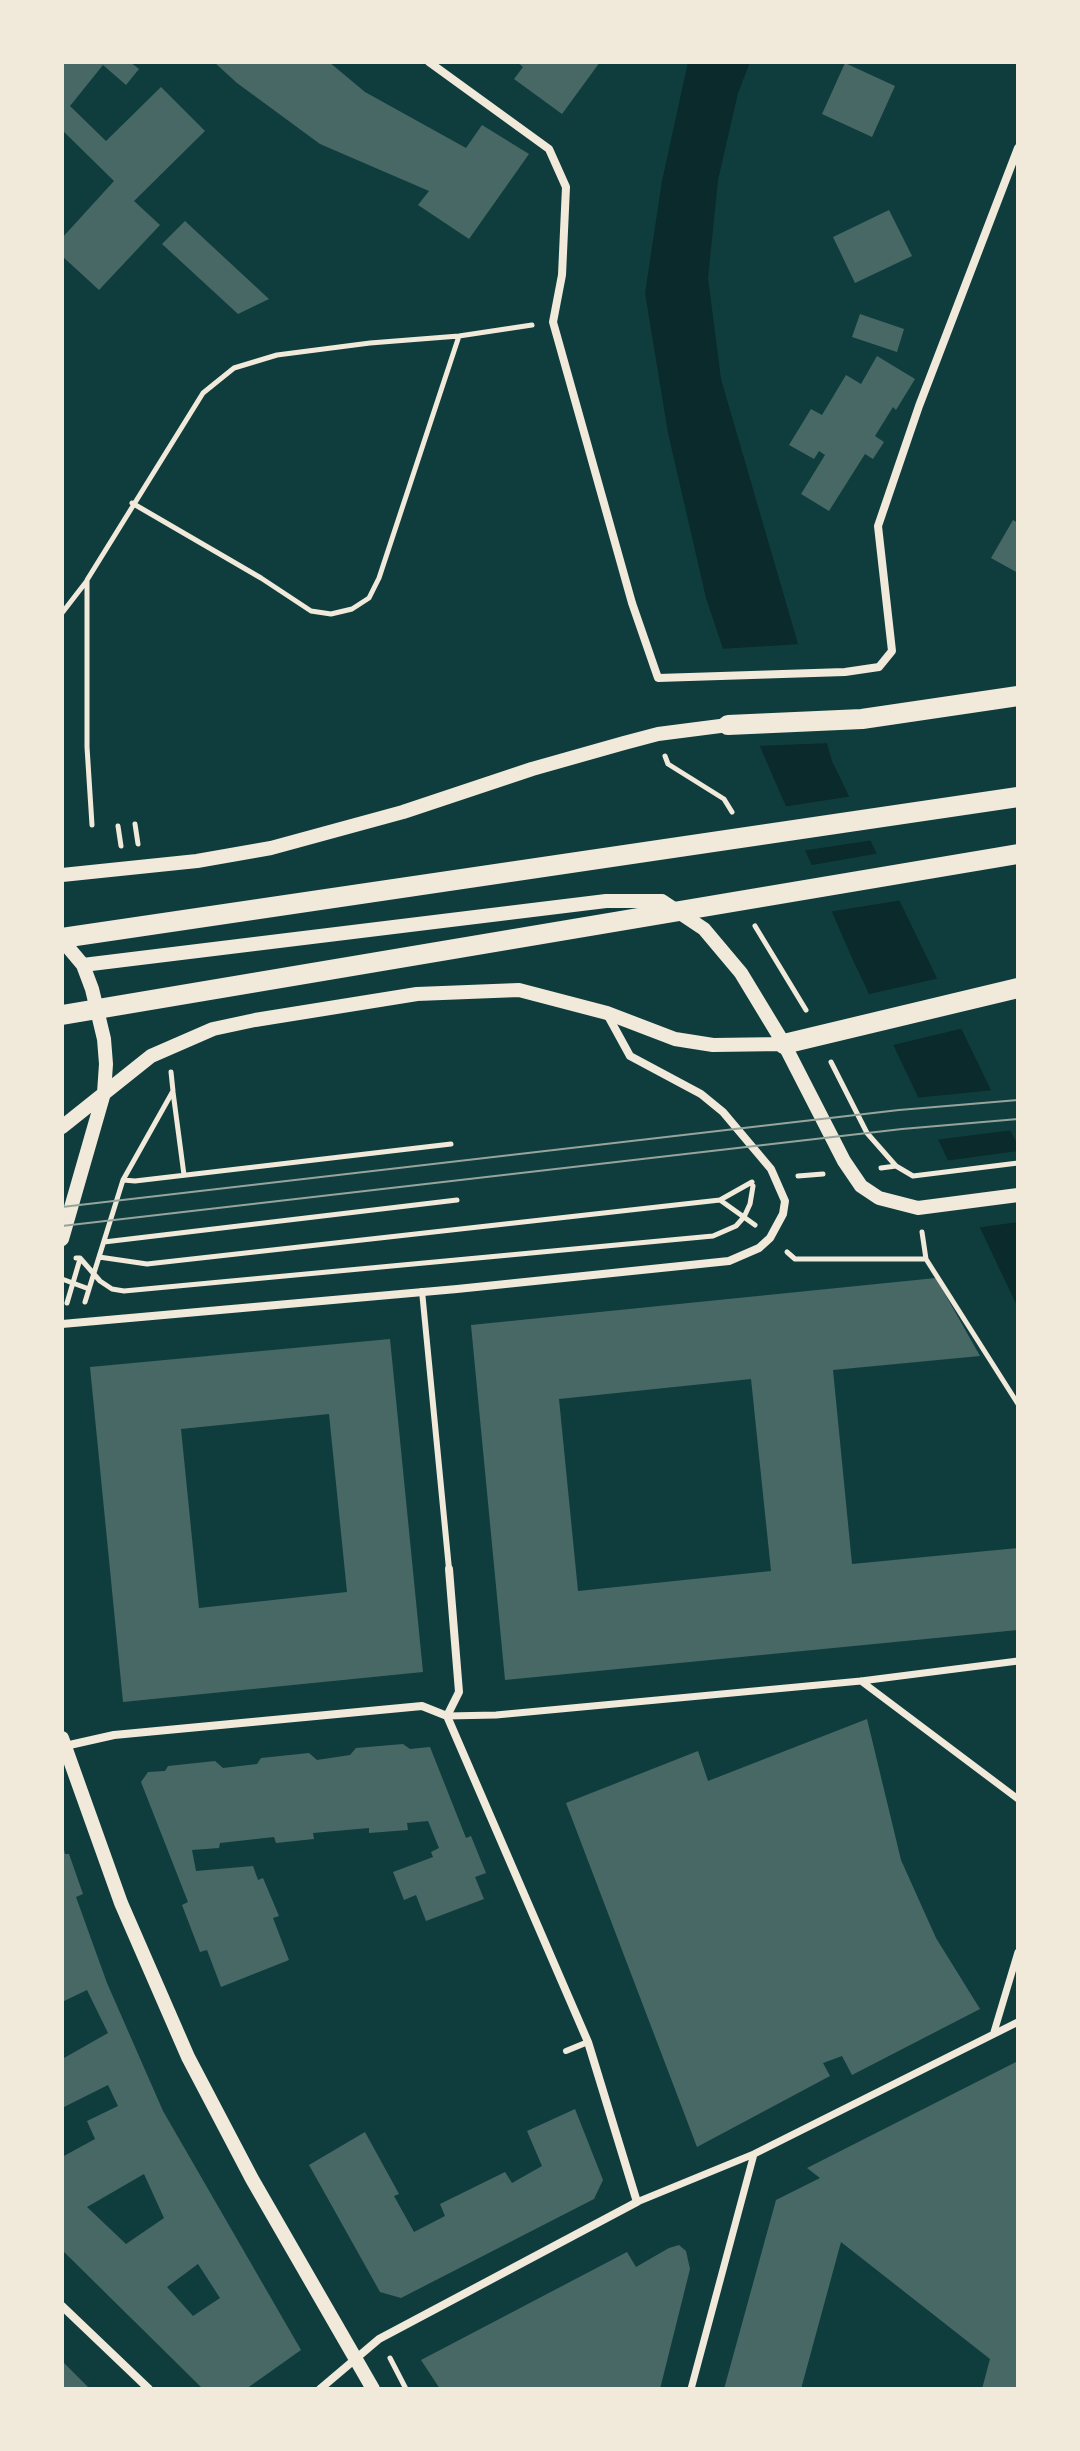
<!DOCTYPE html>
<html>
<head>
<meta charset="utf-8">
<style>
	body { margin:0 }
	#map { position:relative; width:1080px; height:2451px; overflow:hidden; background:#0f3d3e; font-family:"DM Sans",sans-serif }
	canvas { display:block }
	.frame { position:absolute; inset:0; border:64px solid #f1e9da; pointer-events:none }
</style>
</head>
<body>
<div id="map">
<canvas width="1080" height="2451"></canvas>
<div class="frame"></div>
</div>
<script>
const ctx = document.querySelector('canvas').getContext('2d');
ctx.lineJoin = 'round';
function fillPath(path, color) { ctx.fillStyle = color; ctx.fill(path, 'evenodd'); }
const shape = rows => new Path2D(rows.map(r => 'M' + r).join(''));
function stroke(path, color, width, dash) { ctx.strokeStyle = color; ctx.lineWidth = width; ctx.lineCap = dash ? 'butt' : 'round'; ctx.setLineDash(dash || []); ctx.stroke(path); }
fillPath(shape([
	[688,62,750,62,738,93,718,180,708,278,721,379,832,761,1018,1146,1018,1308,852,958,741,703,706,598,668,433,645,293,662,181]
]), '#0a2a2b');
fillPath(shape([
	[801,644,831,743,756,746,737,704,719,649],
	[853,796,874,840,801,851,782,807],
	[880,853,903,900,828,912,807,866],
	[940,978,964,1028,889,1046,865,995],
	[994,1090,1014,1130,934,1140,914,1098],
	[1018,1151,1018,1222,975,1228,944,1161]
]), '#0f3d3e');
fillPath(shape([
	[62,62,130,62,139,69,126,85,103,65,70,106,106,141,161,87,205,131,134,201,160,225,99,290,62,256,62,238,114,181,62,130],
	[214,62,329,62,365,92,466,148,482,125,529,154,469,239,418,205,429,191,320,144,237,83],
	[517,62,600,62,562,114,514,79,523,67],
	[845,63,895,86,872,137,822,114],
	[889,210,912,256,855,283,833,237],
	[185,221,269,299,238,314,162,244],
	[860,314,904,329,897,352,852,337],
	[877,356,915,379,896,410,893,407,875,436,884,442,873,459,865,454,829,511,801,494,825,455,819,451,814,459,789,445,811,409,822,415,846,375,861,384],
	[1013,520,1018,523,1018,573,991,558],
	[936,1278,980,1356,833,1370,852,1564,1018,1548,1018,1630,505,1680,471,1325],
	[751,1379,771,1571,578,1591,559,1399],
	[390,1339,423,1672,123,1702,90,1367],
	[329,1414,347,1592,199,1608,181,1429],
	[867,1719,901,1860,936,1938,980,2009,852,2075,842,2056,823,2063,830,2076,697,2147,566,1803,698,1751,708,1781],
	[403,1744,410,1749,430,1747,466,1838,471,1836,486,1873,475,1877,484,1899,426,1921,416,1895,404,1900,393,1872,433,1857,431,1852,439,1848,428,1821,407,1823,408,1830,369,1833,369,1828,313,1833,314,1839,276,1843,274,1837,220,1843,219,1848,192,1850,196,1871,253,1866,258,1880,263,1878,279,1916,273,1918,289,1960,221,1987,207,1950,200,1952,182,1905,188,1902,141,1782,148,1772,165,1771,168,1766,215,1761,223,1768,257,1764,261,1758,309,1753,317,1760,350,1755,356,1748],
	[63,1845,65,1854,69,1854,83,1894,76,1897,107,1983,163,2111,301,2350,246,2389,203,2389,62,2250,62,2157,95,2139,87,2121,118,2106,108,2085,62,2108,62,2054,64,2058,108,2033,87,1990,62,2002],
	[144,2174,164,2218,126,2244,87,2207],
	[198,2264,220,2298,193,2316,167,2287],
	[1018,2061,1018,2389,982,2389,990,2359,841,2242,801,2389,724,2389,776,2200,820,2178,807,2168],
	[575,2109,603,2180,594,2199,401,2298,380,2292,309,2165,365,2132,399,2194,394,2196,414,2232,445,2216,440,2204,505,2172,512,2183,542,2166,527,2131],
	[679,2245,686,2251,690,2269,660,2389,440,2389,421,2360,627,2252,636,2267,669,2248],
	[62,2361,90,2389,62,2389]
]), '#486865');
stroke(shape([
	[132,503,261,578,311,611,331,614,352,609,369,598,379,578,459,336],
	[62,613,86,582],
	[665,756,668,764,724,799,732,812],
	[135,824,138,844],
	[92,825,87,747,87,580,203,393,234,368,277,355,370,343,459,336,532,325],
	[118,826,121,846],
	[755,926,806,1010],
	[831,1062,867,1133,896,1166,913,1176,1018,1163],
	[173,1092,184,1175],
	[881,1168,896,1166],
	[798,1176,823,1174],
	[123,1180,135,1181,451,1144],
	[720,1200,755,1225],
	[922,1232,926,1259,1018,1404],
	[104,1242,457,1200],
	[787,1252,795,1259,926,1259],
	[99,1257,147,1264,720,1200,752,1182],
	[76,1258,80,1258,100,1281,112,1289,124,1291,713,1236,736,1226,744,1217,750,1204,753,1186],
	[62,1279,89,1289,85,1302],
	[89,1289,123,1180,173,1091,171,1072],
	[67,1303,80,1259],
	[390,2358,406,2389]
]), '#f1e9da', 5);
stroke(shape([
	[422,1291,449,1569],
	[566,2051,588,2042]
]), '#f1e9da', 6);
stroke(shape([
	[861,1681,1018,1799],
	[447,1716,496,1715,861,1681,1018,1661],
	[994,2032,1018,1952],
	[637,2202,754,2154,1018,2022],
	[691,2389,754,2154]
]), '#f1e9da', 7);
stroke(shape([
	[429,62,549,149,566,187,562,275,553,322,632,603,658,678,845,672,879,667,892,651,878,526,919,406,1018,148],
	[62,1324,457,1289,729,1261,759,1248,770,1238,783,1214,785,1201,771,1169,723,1112,701,1094,630,1056,607,1014],
	[65,1746,114,1735,422,1706,447,1716],
	[62,2306,149,2389],
	[320,2389,379,2339,637,2202,588,2042,447,1716,459,1692,449,1569]
]), '#f1e9da', 8);
stroke(shape([
	[62,875,197,861,271,848,403,812,532,769,624,743,658,734,728,725],
	[62,940,83,965,92,989,104,1039,106,1064,104,1093,62,1239],
	[83,965,606,901,662,901,704,929,741,973,784,1044,844,1161,861,1186,879,1198,918,1208,1018,1195],
	[62,1127,151,1056,213,1029,255,1020,417,994,519,990,607,1013,675,1039,713,1045,784,1044],
	[62,1738,121,1903,188,2057,252,2179,373,2389]
]), '#f1e9da', 14);
stroke(shape([
	[728,725,862,719,1018,696],
	[62,938,1018,797],
	[62,1015,1018,854],
	[784,1044,1018,988]
]), '#f1e9da', 20);
stroke(shape([
	[62,1207,899,1110,1018,1100],
	[62,1226,902,1129,1018,1119]
]), '#97a49c', 2);
</script>
</body>
</html>
